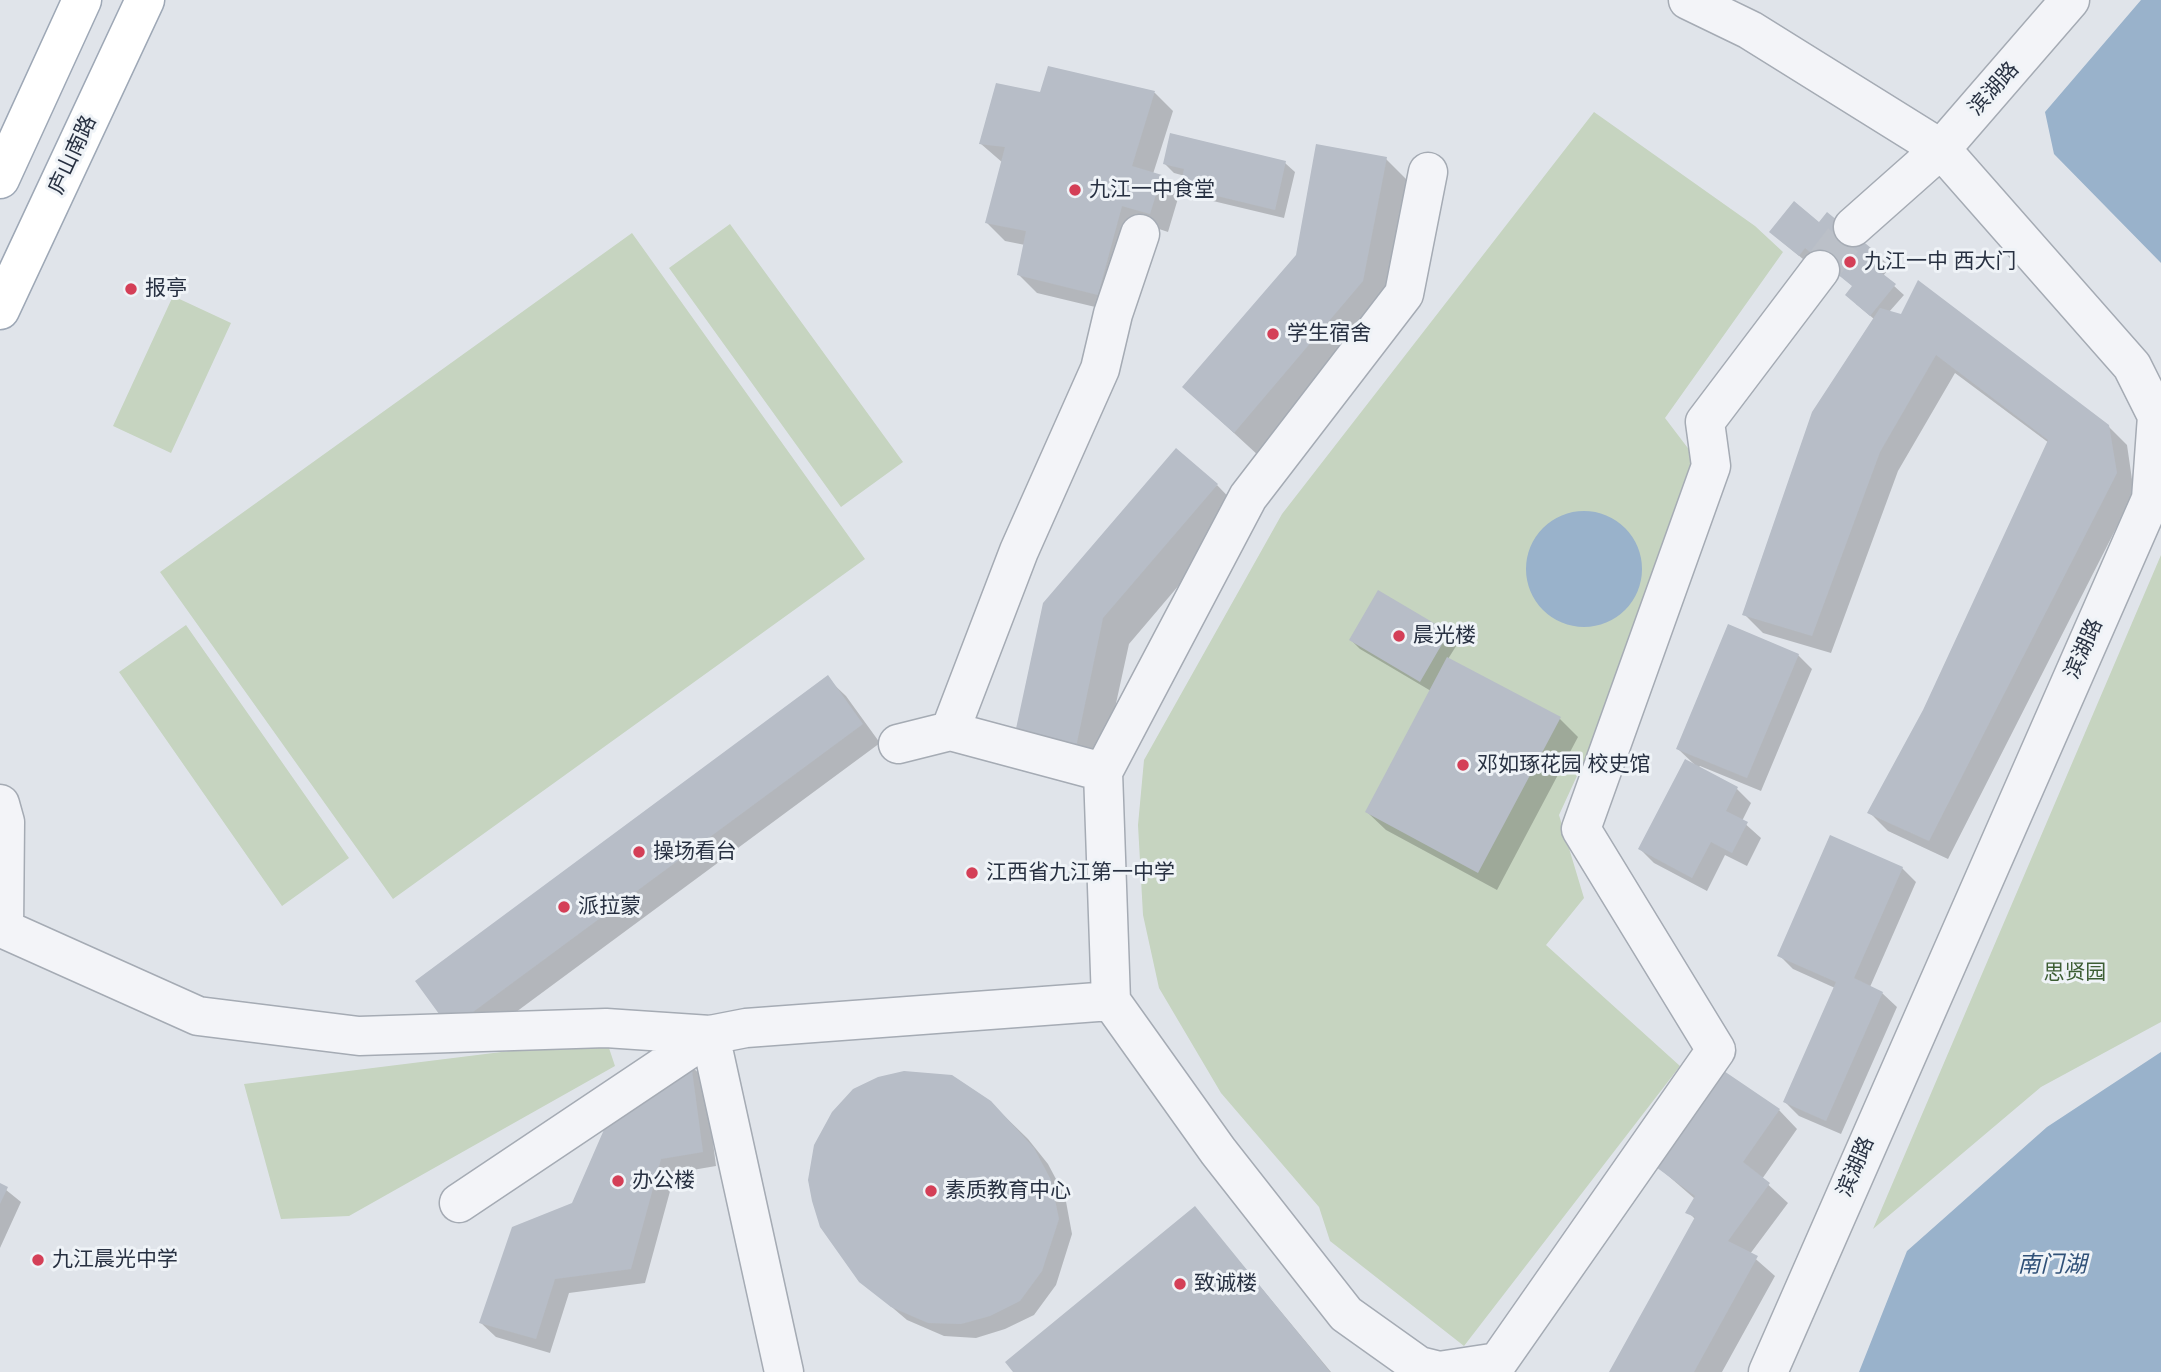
<!DOCTYPE html>
<html>
<head>
<meta charset="utf-8">
<style>
	body { margin:0 }
	canvas { display:block; background:#e0e4ea }
</style>
</head>
<body>
<canvas width="2161" height="1372"></canvas>
<script>
const ctx = document.querySelector('canvas').getContext('2d');
ctx.lineJoin = 'round';
function fillPath(path, color) { ctx.fillStyle = color; ctx.fill(path, 'evenodd'); }
const shape = rows => new Path2D(rows.map(r => 'M' + r).join(''));
function stroke(path, color, width, dash) { ctx.strokeStyle = color; ctx.lineWidth = width; ctx.lineCap = dash ? 'butt' : 'round'; ctx.setLineDash(dash || []); ctx.stroke(path); }
function label(font, color, halo, rows, align = 'center') {
  ctx.font = font + ' "Open Sans","Noto Sans SC",sans-serif'; ctx.lineWidth = 6; ctx.setLineDash([]); ctx.textBaseline = 'middle'; ctx.strokeStyle = halo; ctx.fillStyle = color; for (const [text, x, y, turn = 0] of rows) {
    ctx.save(); ctx.translate(x, y); ctx.rotate((+turn || 0) * Math.PI / 180); ctx.textAlign = isNaN(turn) ? turn : align; if (halo) ctx.strokeText(text, 0, 0); ctx.fillText(text, 0, 0); ctx.restore();
  }
}
fillPath(shape([
	[1594,112,1755,226,1783,252,1665,418,1700,464,1628,665,1559,815,1584,898,1546,945,1680,1066,1464,1346,1330,1241,1319,1207,1221,1093,1159,988,1143,915,1138,825,1144,760,1282,514],
	[730,224,903,462,841,507,669,268],
	[632,233,865,559,393,899,160,572],
	[173,296,231,323,171,453,113,426],
	[2161,555,2161,1022,2041,1087,1873,1229],
	[186,625,349,858,282,906,119,672],
	[606,1039,615,1066,349,1216,281,1219,244,1084]
]), '#c6d4c0');
fillPath(shape([
	[2141,0,2161,0,2161,263,2054,154,2045,112],
	'1526 569a58 58 0 1 1 116 0a58 58 0 1 1-116 0Z',
	[2161,1052,2161,1372,1859,1372,1907,1251,2047,1127]
]), '#99b2cb');
fillPath(shape([
	[1049,69,1155,93,1173,111,1153,174,1161,177,1179,195,1168,232,1141,223,1116,312,1037,293,1019,275,1025,245,1005,241,987,223,1003,163,981,144,1042,95],
	[1386,159,1411,184,1388,307,1260,457,1184,387],
	[1164,163,1285,163,1295,172,1284,218,1192,196,1182,186,1185,176,1174,173],
	[1819,224,1881,258,1890,267,1883,276,1904,295,1889,312,2108,426,2127,445,2134,493,1948,859,1888,831,1869,812,1925,711,2049,443,1955,373,1898,471,1831,653,1763,633,1744,614,1874,319,1856,304,1854,287,1816,256,1809,264,1781,241],
	[1217,485,1242,511,1129,644,1101,772,1016,737,1045,604],
	[1379,592,1448,633,1458,643,1448,659,1560,719,1578,737,1497,890,1386,830,1367,812,1431,691,1360,649,1351,640],
	[1798,655,1812,669,1761,791,1700,766,1698,768,1737,789,1751,803,1742,821,1761,838,1747,866,1725,855,1707,891,1654,863,1640,849,1695,765,1678,749],
	[827,678,846,696,880,743,470,1046,451,1028],
	[1902,868,1916,882,1870,987,1882,993,1897,1007,1841,1134,1799,1116,1785,1102,1835,988,1793,969,1779,955],
	[691,1066,705,1079,716,1166,675,1173,645,1283,569,1293,550,1353,496,1337,481,1323,574,1204],
	[904,1073,951,1077,990,1102,1028,1139,1048,1164,1065,1196,1072,1234,1056,1285,1034,1315,1005,1329,976,1338,944,1336,907,1320,861,1281],
	[1779,1110,1797,1129,1762,1179,1788,1203,1750,1254,1775,1276,1722,1372,1611,1372,1696,1220,1688,1212,1695,1199,1658,1167],
	[0,1185,21,1202,0,1248],
	[1195,1208,1331,1372,1015,1372]
]), '#0003');
fillPath(shape([
	[1048,66,1155,91,1132,166,1162,175,1150,214,1122,206,1098,295,1017,275,1026,231,985,223,1005,147,979,144,996,83,1040,92],
	[1170,133,1286,161,1275,210,1180,187,1184,169,1163,164],
	[1316,144,1387,157,1363,281,1234,433,1182,387,1296,255],
	[1794,201,1819,222,1827,212,1882,257,1874,267,1896,284,1870,316,1845,295,1852,286,1805,248,1799,256,1769,232],
	[1918,280,2109,425,2117,473,1929,841,1867,813,1923,710,2048,440,1936,355,1880,452,1812,636,1742,615,1812,412,1880,308,1901,314],
	[1176,448,1218,484,1103,618,1076,747,1014,738,1043,603],
	[1378,590,1449,632,1420,682,1349,640],
	[1728,624,1799,654,1747,778,1676,749],
	[1447,657,1561,717,1478,873,1365,812],
	[828,675,863,724,450,1029,415,981],
	[1685,759,1738,787,1726,811,1748,822,1732,853,1711,842,1692,878,1638,849],
	[1830,835,1903,867,1854,978,1883,992,1826,1121,1783,1102,1836,982,1777,956],
	[691,1063,703,1152,661,1159,631,1269,555,1279,536,1339,479,1323,512,1227,572,1203,606,1125],
	[1721,1069,1780,1109,1743,1162,1770,1183,1728,1241,1758,1256,1694,1372,1609,1372,1695,1217,1685,1213,1695,1196,1656,1167],
	[904,1071,952,1075,991,1101,1034,1148,1051,1180,1059,1219,1042,1271,1020,1301,990,1316,961,1324,928,1323,891,1307,859,1282,820,1227,812,1201,808,1180,814,1145,832,1112,853,1089,878,1077],
	[0,1183,8,1187,0,1204],
	[1195,1206,1330,1372,1013,1372,1005,1362]
]), '#b7bdc7');
stroke(shape([
	[1820,270,1853,227]
]), '#bbc0c8', 38, [38, 19]);
const minor = shape([
	[1688,0,1750,30,1941,149,1853,227],
	[1428,172,1404,294,1248,497,1103,772,1111,1001,1218,1151,1346,1314,1419,1366,1439,1371,1498,1362,1716,1050,1581,829,1711,466,1705,422,1820,270],
	[950,731,1019,551,1100,369,1113,314,1140,234],
	[898,744,950,731,1103,772],
	[0,804,5,822,4,929],
	[4,929,198,1016,359,1036,606,1028,710,1035,459,1203],
	[784,1372,710,1035,746,1028,1111,1001],
	[1768,1372,2151,499,2157,416,2132,366,1941,149,2070,0]
]);
const major = shape([
	[0,179,82,0],
	[0,310,145,0]
]);
stroke(minor, '#a5abb4', 41);
stroke(major, '#9ea8b6', 41);
stroke(minor, '#f3f4f8', 38);
stroke(major, '#fff', 38);
for (const [x, y, r, color] of [
	[1075,190,7,"#d43f57"],
	[1850,262,7,"#d43f57"],
	[131,289,7,"#d43f57"],
	[1273,334,7,"#d43f57"],
	[1399,636,7,"#d43f57"],
	[1463,765,7,"#d43f57"],
	[639,852,7,"#d43f57"],
	[972,873,7,"#d43f57"],
	[564,907,7,"#d43f57"],
	[618,1181,7,"#d43f57"],
	[931,1191,7,"#d43f57"],
	[38,1260,7,"#d43f57"],
	[1180,1284,7,"#d43f57"]
]) { const dot = new Path2D(); dot.arc(x, y, r, 0, 2 * Math.PI); ctx.fillStyle = color; ctx.fill(dot); stroke(dot, '#eff3f7', 2.5); }
label('21px', '#283142', '#eff3f7', [
	["滨湖路",1994,89,-48],
	["庐山南路",73,155,-65],
	["滨湖路",2084,649,-66],
	["滨湖路",1856,1167,-67]
]);
label('21px', '#283142', '#eff3f7', [
	["九江一中食堂",1089,190],
	["九江一中 西大门",1864,262],
	["报亭",145,289],
	["学生宿舍",1287,334],
	["晨光楼",1413,636],
	["邓如琢花园 校史馆",1477,765],
	["操场看台",653,852],
	["江西省九江第一中学",986,873],
	["派拉蒙",578,907],
	["办公楼",632,1181],
	["素质教育中心",945,1191],
	["九江晨光中学",52,1260],
	["致诚楼",1194,1284]
], 'left');
label('21px', '#3d5e34', '#eff3f7', [
	["思贤园",2075,973]
]);
label('italic 23px', '#305178', '#eff3f7', [
	["南门湖",2052,1265]
]);
</script>
</body>
</html>
